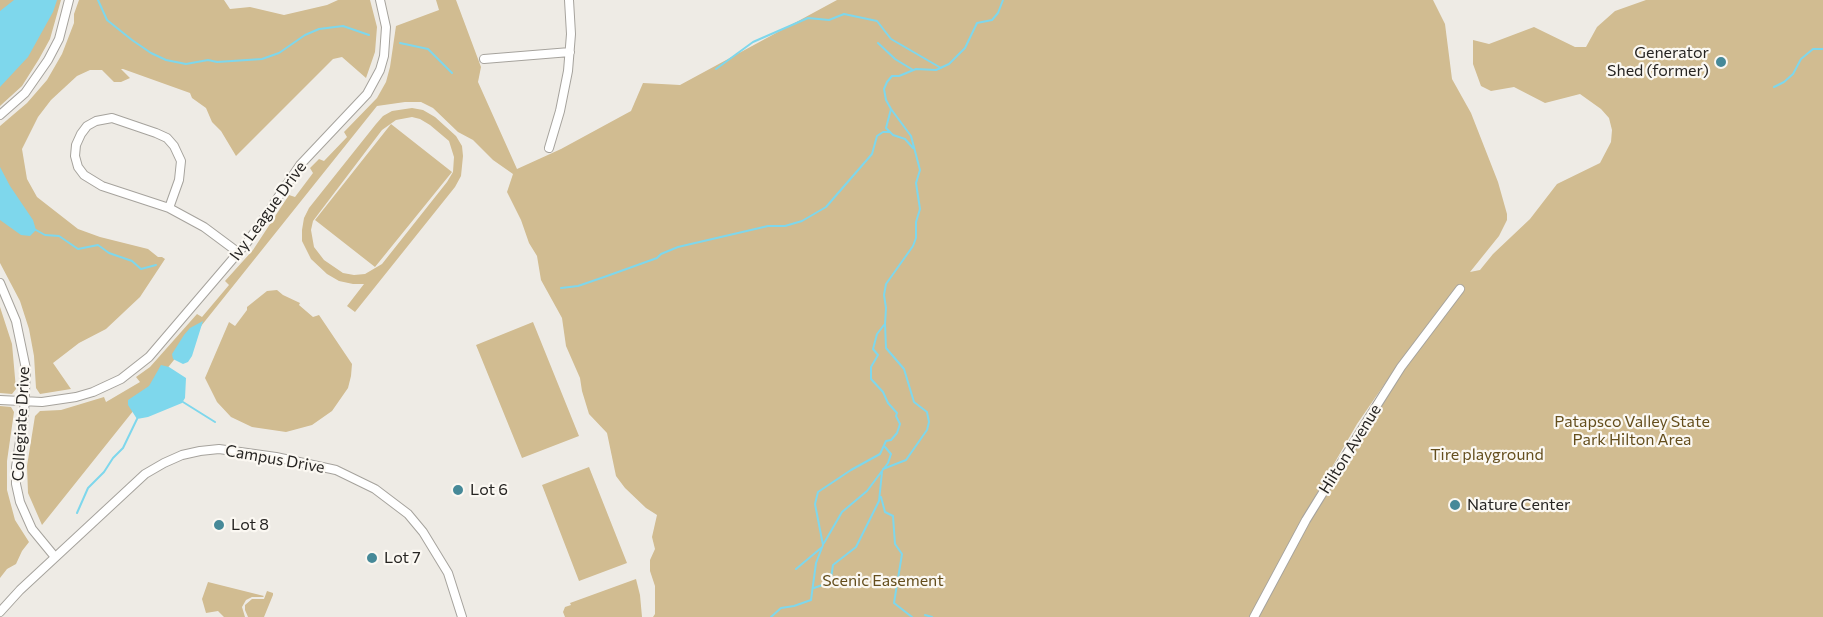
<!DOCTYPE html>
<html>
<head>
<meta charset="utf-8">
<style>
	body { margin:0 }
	canvas { display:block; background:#eeebe5 }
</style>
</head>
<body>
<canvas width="1823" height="617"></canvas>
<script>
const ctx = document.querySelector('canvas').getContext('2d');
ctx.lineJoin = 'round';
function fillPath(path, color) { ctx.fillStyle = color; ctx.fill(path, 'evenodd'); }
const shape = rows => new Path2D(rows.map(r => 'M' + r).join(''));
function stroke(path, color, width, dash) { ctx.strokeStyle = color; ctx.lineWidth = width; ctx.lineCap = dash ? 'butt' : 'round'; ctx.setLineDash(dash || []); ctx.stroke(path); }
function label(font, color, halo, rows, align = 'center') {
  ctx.font = font + ' Commissioner,sans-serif'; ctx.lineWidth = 4.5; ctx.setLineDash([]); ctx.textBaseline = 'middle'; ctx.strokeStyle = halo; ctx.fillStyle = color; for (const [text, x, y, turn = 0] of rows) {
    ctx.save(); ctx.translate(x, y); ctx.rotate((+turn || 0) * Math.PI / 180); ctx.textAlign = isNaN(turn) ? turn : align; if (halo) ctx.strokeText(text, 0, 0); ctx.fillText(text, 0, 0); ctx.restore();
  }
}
fillPath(shape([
	[0,0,61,0,50,39,39,59,22,86,0,106],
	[79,0,224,0,230,9,250,7,284,15,327,5,338,0,370,0,377,27,375,52,366,78,342,57,333,59,236,156,221,131,212,122,206,108,192,98,190,93,123,69,121,69,130,78,121,82,114,82,102,70,90,70,77,76,51,100,38,117,22,149,27,179,37,197,78,229,100,237,148,249,158,257,162,257,165,259,140,297,106,329,79,343,53,363,71,389,40,394,36,388,34,356,29,329,20,301,0,263,0,126,27,103,47,80,62,54,74,23,74,14],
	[436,0,456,0,481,67,478,82,517,169,561,149,631,111,643,83,680,85,837,0,1433,0,1445,24,1452,79,1471,113,1498,182,1507,214,1507,220,1499,236,1470,272,1480,270,1493,254,1530,219,1557,184,1600,163,1611,142,1612,130,1609,118,1601,109,1580,94,1545,103,1514,87,1491,91,1481,86,1473,64,1473,40,1489,44,1534,27,1575,47,1586,47,1597,27,1615,11,1646,0,1823,0,1823,617,653,617,655,614,655,586,650,571,650,560,655,549,652,537,657,515,646,508,625,488,616,476,607,433,589,414,582,391,580,378,566,346,562,318,541,280,537,256,529,243,521,220,507,192,513,174,493,160,473,140,458,132,433,108,421,102,405,102,377,106,42,525,28,493,27,466,35,416,40,411,61,410,104,397,106,402,140,382,136,377,150,367,197,314,202,317,229,285,225,281,253,250,289,195,295,197,313,173,310,168,319,159,324,161,347,137,344,132,377,98,386,82,390,67,396,26,439,10],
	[1395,369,1314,501,1313,500,1357,424],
	[412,108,423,110,435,117,456,136,462,146,463,156,461,176,455,187,355,312,347,306,364,284,353,284,339,281,327,274,311,259,302,241,302,230,304,218,309,208,376,124,383,116,392,111],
	[412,117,420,119,430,125,449,141,454,157,453,172,447,182,382,264,365,274,354,275,343,273,324,260,314,247,311,230,313,221,382,130,396,120],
	[391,124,452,172,375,267,315,220],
	[277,290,283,295,300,303,299,305,313,317,319,315,352,364,351,376,348,388,332,411,312,425,286,432,252,427,231,417,217,402,205,378,229,322,235,326,247,310,247,307,267,291],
	[0,307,12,344,16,389,12,394,0,393],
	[533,322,579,436,522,458,476,345],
	[0,406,11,407,14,412,7,461,7,490,15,520,29,542,22,551,16,564,7,569,0,578],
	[589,467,627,563,579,581,542,485],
	[636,579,640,595,642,617,565,617,563,612,565,607,571,605,570,603],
	[208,582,264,596,263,597,252,597,246,600,242,607,245,617,224,617,218,611,206,613,202,599],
	[267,591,273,593,273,595,264,617,248,617,245,610,245,605,252,599,264,599]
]), '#d1bc91');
fillPath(shape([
	[14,0,57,0,53,12,28,57,0,87,0,11],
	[0,167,10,186,33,220,36,230,30,236,21,235,0,220],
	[203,321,192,356,188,362,183,364,173,359,172,354,184,335,190,328],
	[161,365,169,367,186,378,185,398,182,403,148,417,137,419,128,405,128,400,149,386]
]), '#7ed7ec');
stroke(shape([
	[98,0,107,20,132,40,151,53,166,60,186,64,208,60,217,62,262,59,279,53,305,35,319,29,343,26,369,35],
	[400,43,428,49,452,73],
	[878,43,895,59,913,70],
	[716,69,753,42,808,18,829,20,844,14,877,21,891,39,941,68],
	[1774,87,1784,82,1793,74,1801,59,1813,49,1823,49],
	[891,109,886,128,893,135,905,139,913,148],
	[36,230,45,235,59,236,78,249,98,245,109,253,132,261,141,269,156,265],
	[561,288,578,286,607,276,657,258,661,254,678,247,768,226,785,226,802,221,826,207,872,154,877,136,883,132,890,132],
	[183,402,215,422],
	[883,469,906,460,927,430,929,422,927,412,914,402,904,369,886,348,885,324,886,308,884,295,886,284,913,246,916,238,916,222,920,209,916,183,920,170,911,136,891,109,886,100,884,89,887,82,892,76,899,76,916,69,936,70,949,64,965,48,977,23,992,20,998,13,1003,0],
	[881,497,885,512,893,516,895,544,902,554,894,603,912,617],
	[77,513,88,488,104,472,113,458,123,448,137,419],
	[824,543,842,512,867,491,888,463,891,454,885,447],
	[796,569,821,548],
	[814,588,828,583,831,578,833,565,856,547,879,501,882,472],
	[925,615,932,617],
	[771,617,781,608,794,606,811,600,816,563,823,545,815,504,818,492,851,470,880,454,886,441,891,440,897,433,900,424,896,416,897,413,888,403,883,392,871,379,871,367,878,355,873,349,877,334,884,325]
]), '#7ed7ec', 2);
const street = shape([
	[484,59,570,52],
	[0,115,25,93,48,60,59,39,69,0],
	[549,148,560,111,568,71,571,34,569,0],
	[169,208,102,186,84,175,78,167,75,156,76,145,81,134,87,126,96,121,112,118,156,133,167,138,174,146,181,161,179,180,169,208,204,227,239,253],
	[0,283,16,321,26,369,24,415,16,467,16,484,20,502,32,529,55,557],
	[0,400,42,402,76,397,93,392,121,379,149,357,249,240,300,165,367,94,380,70,384,56,386,27,380,0],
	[0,612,20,590,145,474,164,463,182,455,200,451,219,449,276,457,336,470,375,489,408,514,423,532,448,573,462,617],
	[1254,617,1306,520,1377,405,1401,367,1460,289]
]);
stroke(street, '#a6a39d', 10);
stroke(street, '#fff', 8);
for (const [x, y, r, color] of [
	[1721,62,6,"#468998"],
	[458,490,6,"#468998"],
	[1455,505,6,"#468998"],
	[219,525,6,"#468998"],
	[372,558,6,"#468998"]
]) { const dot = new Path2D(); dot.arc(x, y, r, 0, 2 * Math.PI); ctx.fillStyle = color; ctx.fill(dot); stroke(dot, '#fbf8f2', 2); }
label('16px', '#262422', '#fbf8f2', [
	["Generator",1709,53,"right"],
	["Shed (former)",1709,71,"right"],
	["Lot 6",470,490],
	["Nature Center",1467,505],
	["Lot 8",231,525],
	["Lot 7",384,558]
], 'left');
label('16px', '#262422', '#fbf8f2', [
	["Ivy League Drive",268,211,-54],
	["Collegiate Drive",21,424,-87],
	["Hilton Avenue",1350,449,-58],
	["Campus Drive",275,459,10]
]);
label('16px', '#644e1d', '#fbf8f2', [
	["Patapsco Valley State",1632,422],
	["Park Hilton Area",1632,440],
	["Tire playground",1487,455],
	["Scenic Easement",883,581]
]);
</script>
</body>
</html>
